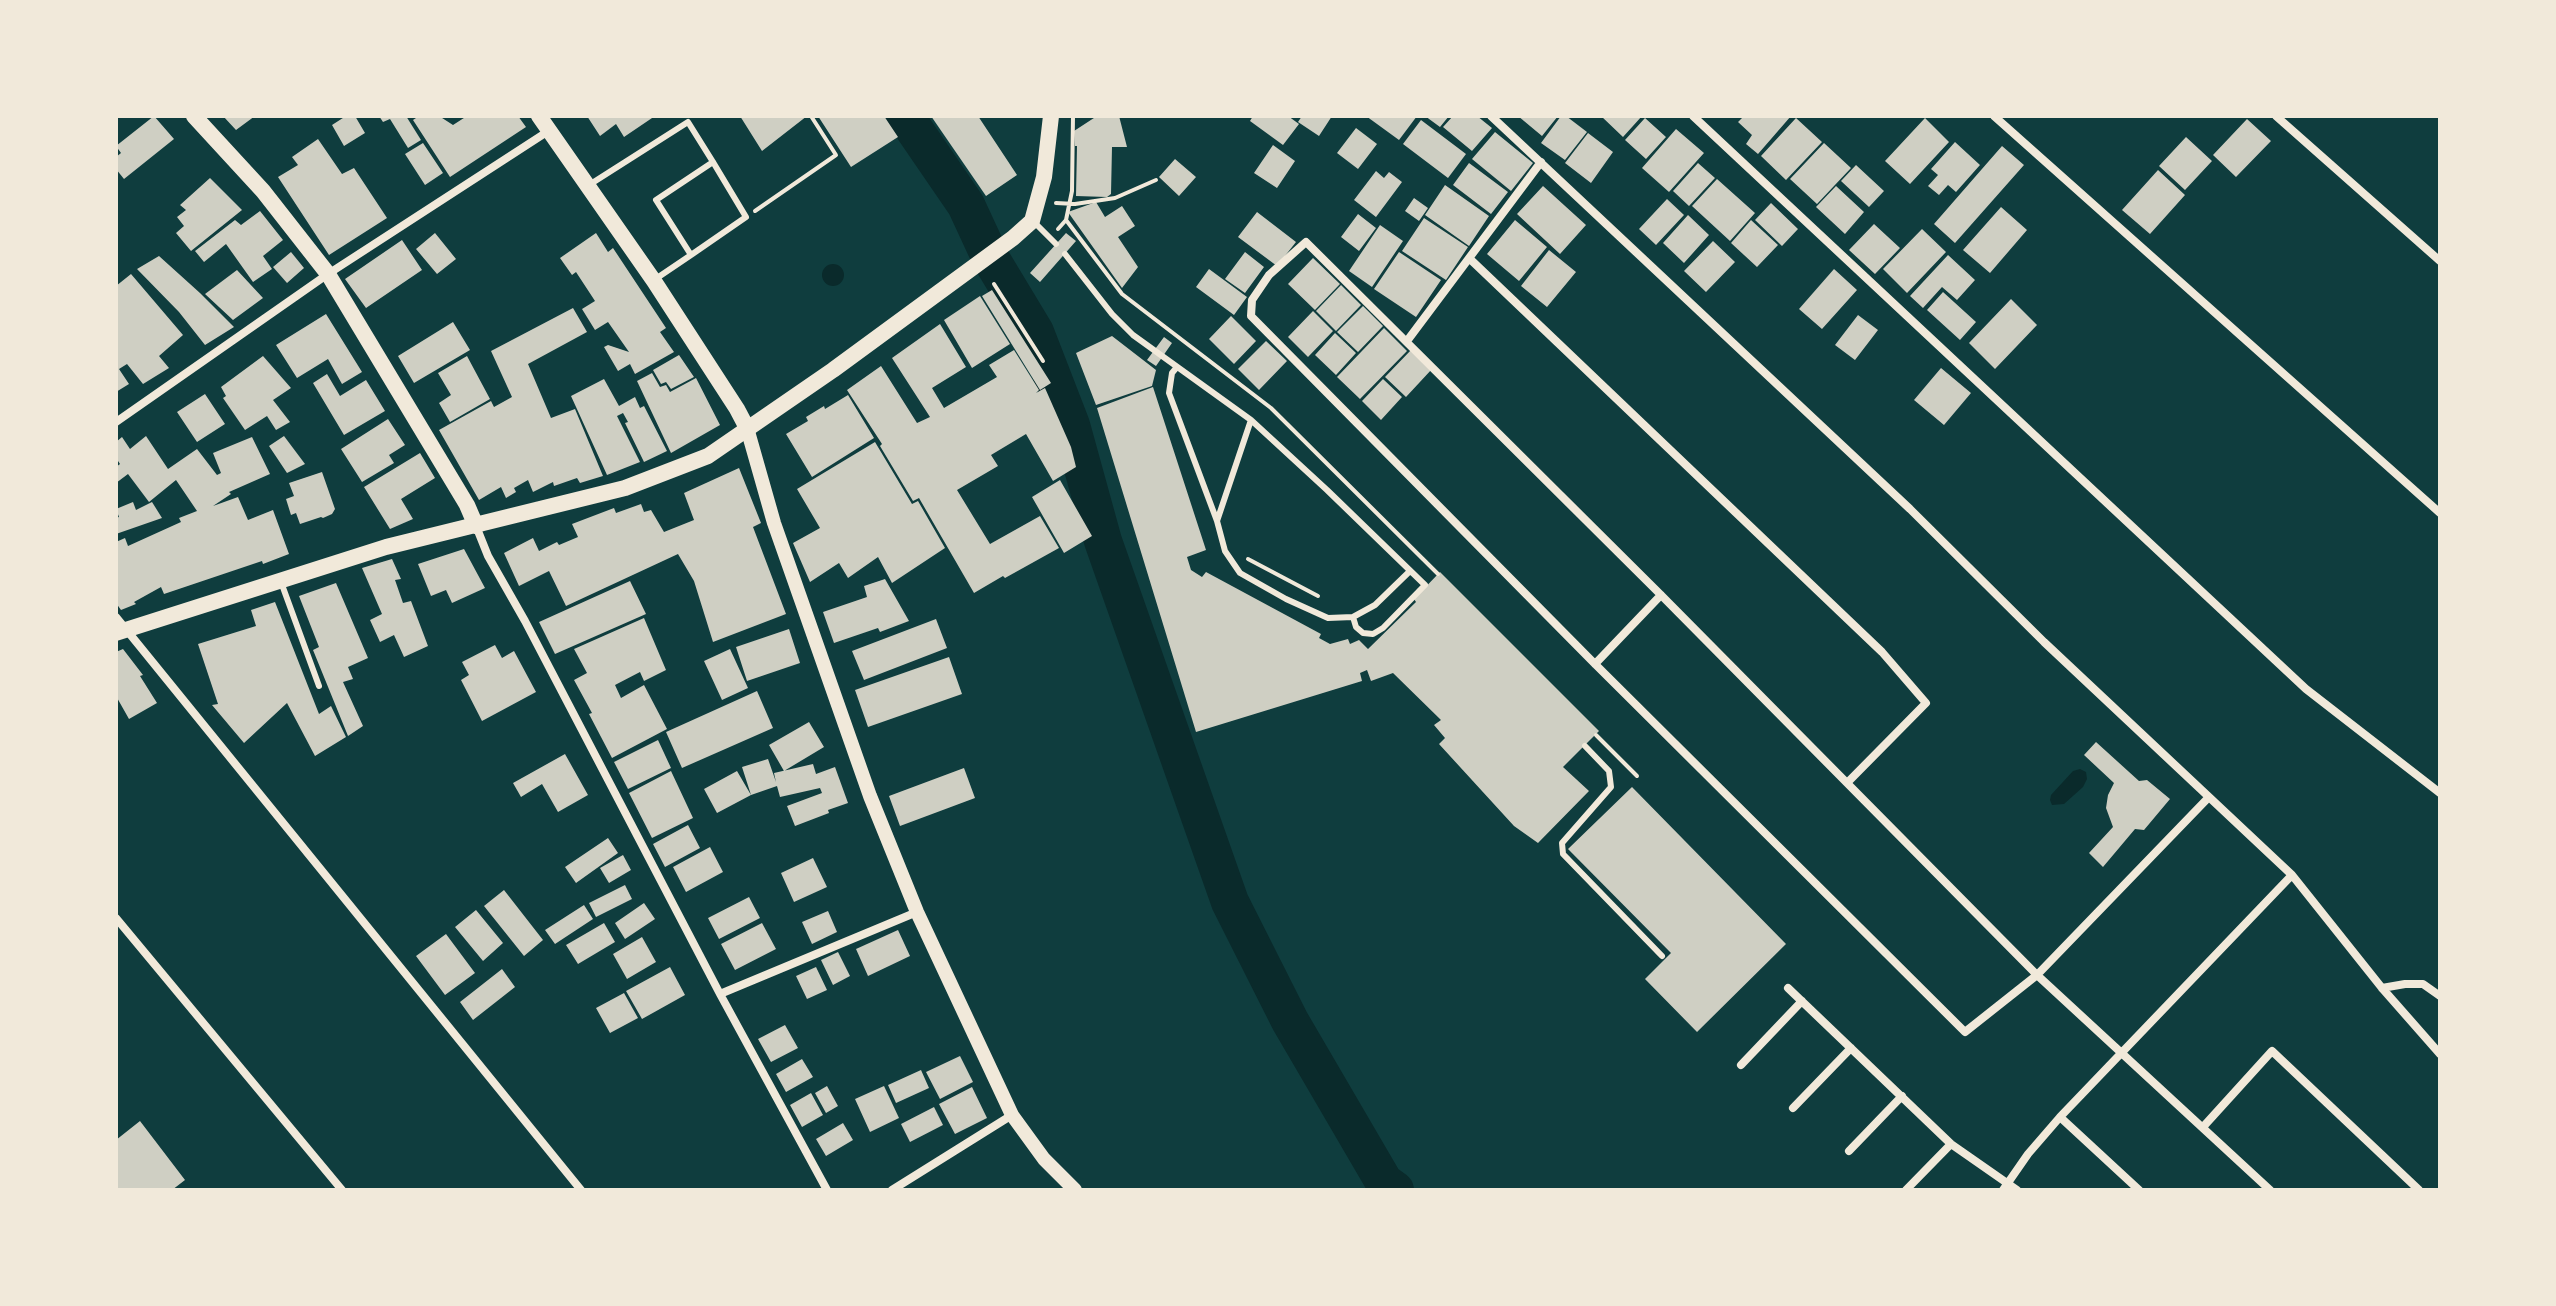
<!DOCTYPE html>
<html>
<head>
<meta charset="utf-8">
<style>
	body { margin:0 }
	#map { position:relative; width:2556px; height:1306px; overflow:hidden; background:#0f3d3e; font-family:"Golos Text",sans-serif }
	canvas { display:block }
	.frame { position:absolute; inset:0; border:118px solid #f1e9da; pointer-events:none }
</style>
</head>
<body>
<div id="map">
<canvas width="2556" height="1306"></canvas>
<div class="frame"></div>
</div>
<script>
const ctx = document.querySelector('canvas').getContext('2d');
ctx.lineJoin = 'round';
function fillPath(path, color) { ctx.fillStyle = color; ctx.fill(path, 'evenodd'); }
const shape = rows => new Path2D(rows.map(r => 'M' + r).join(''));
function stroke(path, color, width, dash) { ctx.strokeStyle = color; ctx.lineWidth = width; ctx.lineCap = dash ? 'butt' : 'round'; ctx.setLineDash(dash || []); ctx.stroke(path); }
fillPath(shape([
	'822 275a11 11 0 1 1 22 0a11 11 0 1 1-22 0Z',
	[2080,769,2086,772,2087,779,2083,787,2064,804,2052,805,2050,800,2051,795,2073,771]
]), '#0a2a2b');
stroke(shape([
	[905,116,966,205,991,259,1035,332,1071,425,1103,541,1230,902,1290,1021,1384,1182,1395,1190]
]), '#0a2a2b', 38);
fillPath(shape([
	[154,116,174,139,124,179,116,169,116,157,121,153,116,146],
	[223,116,255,116,236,130],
	[346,116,355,116,365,133,344,146,332,125],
	[379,116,406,116,421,140,408,148,390,119,383,122],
	[419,116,439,116,453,125,467,116,518,116,526,127,450,177,413,120],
	[587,116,655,116,624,137,616,124,600,136],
	[740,116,807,116,762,151],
	[818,116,884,116,898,137,851,167],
	[931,116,978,116,1017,175,986,196],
	[1097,116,1119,116,1127,147,1112,147,1111,194,1107,197,1076,196,1077,146,1075,146,1074,131],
	[1253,116,1288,116,1299,124,1283,145,1250,121],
	[1302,116,1332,116,1319,136,1298,122],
	[1366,116,1417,116,1399,140],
	[1425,116,1449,116,1440,127],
	[1453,116,1477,116,1492,128,1472,151,1443,127],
	[1518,116,1558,116,1542,136],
	[1561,116,1566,116,1587,132,1565,160,1541,143],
	[1601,116,1642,116,1623,137],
	[1744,116,1791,116,1758,154,1746,144,1752,135,1738,122],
	[1645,118,1666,137,1646,159,1625,140],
	[1796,118,1822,142,1786,180,1761,156],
	[1925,118,1949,142,1910,184,1885,161],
	[2247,119,2271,141,2236,177,2213,155],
	[1421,120,1466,154,1448,178,1403,144],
	[1356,128,1377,144,1358,169,1337,153],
	[1676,129,1704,153,1669,192,1642,168],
	[1495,132,1533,163,1511,191,1472,159],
	[1588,133,1613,152,1591,183,1565,163],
	[2186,137,2212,161,2185,190,2159,166],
	[318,139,342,174,354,168,387,218,329,255,278,177,298,165,292,157],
	[1955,142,1980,165,1956,192,1948,185,1939,195,1928,186,1938,175,1931,169],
	[423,143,443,173,425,185,405,154],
	[1824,143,1851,168,1817,204,1790,179],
	[1273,145,1295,161,1277,188,1254,173],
	[2002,146,2024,165,1955,243,1934,224],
	[1175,159,1196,177,1179,196,1159,177],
	[1469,163,1508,192,1491,214,1453,185],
	[1698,163,1715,178,1689,206,1673,191],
	[1856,165,1884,191,1869,207,1841,181],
	[2158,170,2185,195,2150,234,2122,210],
	[1376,171,1384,178,1389,172,1402,182,1376,217,1354,200],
	[210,178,242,210,191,251,176,233,184,226,177,217,186,210,180,205],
	[1717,179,1755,213,1730,241,1692,206],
	[1445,185,1489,216,1469,246,1425,215],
	[1543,186,1586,225,1560,254,1517,214],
	[1836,186,1864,212,1845,234,1816,207],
	[1414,198,1428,208,1419,221,1405,211],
	[1667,199,1684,215,1656,245,1639,229],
	[1096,202,1105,217,1122,206,1135,226,1118,237,1138,267,1122,288,1068,212],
	[1771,203,1798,229,1782,246,1755,220],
	[2001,207,2027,230,1990,273,1963,250],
	[260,211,283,240,263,256,272,269,253,282,226,244,204,262,195,251,235,220,241,225],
	[1257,212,1296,242,1277,266,1238,237],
	[1358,214,1376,228,1359,251,1341,237],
	[1688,215,1709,235,1684,263,1663,243],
	[1424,218,1468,247,1446,280,1402,251],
	[1515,220,1547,247,1519,281,1487,254],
	[1751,220,1778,245,1757,267,1731,243],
	[1874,224,1900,248,1875,274,1849,250],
	[1380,225,1403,241,1372,287,1349,271],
	[1922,229,1946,252,1907,293,1883,269],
	[435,233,456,259,437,274,416,249],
	[596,233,608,252,613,248,666,328,660,332,674,352,635,374,630,364,618,371,604,347,608,345,629,352,608,322,595,330,582,309,595,301,576,272,572,275,560,258],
	[1066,233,1076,241,1040,282,1030,273],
	[402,240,422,270,366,308,345,279],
	[1713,241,1735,262,1706,292,1684,271],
	[1549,250,1576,272,1547,307,1521,286],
	[291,252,304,268,287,283,273,267],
	[1245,252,1264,267,1245,293,1225,279],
	[1399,252,1441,280,1416,317,1374,289],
	[1948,255,1975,280,1957,300,1942,287,1923,308,1910,296],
	[159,256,200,293,234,327,205,345,179,312,137,269],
	[1313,258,1340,284,1315,310,1288,284],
	[1209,269,1247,297,1234,315,1196,287],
	[1834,269,1857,290,1822,329,1799,309],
	[237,270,263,298,233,320,205,294],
	[131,274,183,335,159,356,169,368,143,384,127,364,119,369,129,384,116,392,116,286],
	[1341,285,1361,305,1336,331,1316,311],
	[992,290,1051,383,1040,390,982,296],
	[1943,292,1976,322,1960,340,1927,310],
	[980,296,1010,344,972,368,944,320],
	[2011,299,2037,325,1995,369,1969,343],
	[1363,306,1383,326,1358,352,1337,332],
	[573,308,587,332,528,364,551,418,575,409,603,476,580,483,577,478,554,486,553,482,533,492,528,480,514,488,516,492,506,498,501,487,479,500,439,430,491,401,494,407,512,397,491,351],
	[1313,311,1333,331,1308,357,1288,337],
	[326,314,362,372,342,384,328,359,297,378,276,345],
	[1858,315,1878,330,1855,360,1835,345],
	[1231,316,1256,341,1234,364,1209,339],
	[453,322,470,350,414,383,398,356],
	[940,324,966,367,932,388,944,408,997,377,989,365,1014,350,1039,390,1036,393,1045,388,1071,447,1076,467,1053,481,1026,434,991,455,998,466,957,490,990,544,1040,516,1059,548,1005,578,1003,576,974,593,919,498,913,501,880,446,882,444,847,390,881,366,917,423,930,417,892,358],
	[1384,328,1407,351,1360,399,1337,377],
	[1335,333,1356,353,1336,375,1315,355],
	[1112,336,1156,370,1152,386,1096,405,1076,353],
	[1164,337,1172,343,1156,366,1147,360],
	[1266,341,1287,361,1259,390,1238,369],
	[1412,349,1432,369,1406,397,1385,377],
	[679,355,694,377,671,389,666,382,661,384,653,370],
	[263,356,291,388,273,400,290,422,276,430,267,416,245,430,223,398,226,396,221,387],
	[467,356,490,399,450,422,439,403,451,395,438,373],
	[1941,368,1971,393,1944,425,1914,400],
	[652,373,660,387,666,385,670,392,696,378,720,425,671,453,637,381],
	[327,374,340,396,366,380,385,411,344,435,313,383],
	[604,379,619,406,635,397,640,408,644,406,667,451,644,462,625,423,628,422,623,413,617,416,640,462,607,475,571,396],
	[1383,379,1402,397,1381,420,1362,401],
	[1153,387,1206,550,1187,557,1191,570,1202,577,1206,572,1321,634,1319,638,1330,644,1348,639,1350,644,1359,640,1368,649,1416,602,1414,599,1440,572,1599,731,1563,767,1589,791,1538,843,1514,826,1439,744,1445,738,1434,725,1441,720,1393,673,1371,681,1367,670,1360,673,1362,681,1196,732,1097,408],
	[205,394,225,424,197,442,177,412],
	[848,395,874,438,812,477,786,434,808,421,806,417,824,406,825,409],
	[388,419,405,445,389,455,394,463,362,482,341,449],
	[146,436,168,469,197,449,217,475,221,473,213,453,252,437,270,474,229,492,231,494,213,506,238,497,248,520,273,510,289,554,263,564,262,561,164,594,161,587,134,602,136,604,121,610,116,603,116,542,125,538,128,546,181,522,179,518,197,511,176,480,149,502,128,474,116,483,116,467,120,464,116,458,116,442,122,437,130,449],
	[284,436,305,464,287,473,269,446],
	[875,442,912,504,918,501,945,548,892,583,878,557,848,578,839,563,810,582,793,543,820,528,797,489],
	[420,453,435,478,401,499,413,519,390,529,364,487],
	[739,468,761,523,753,527,786,614,713,642,694,581,678,554,566,606,549,571,519,586,504,553,533,538,539,551,557,542,559,545,578,537,572,524,614,508,616,513,641,504,644,512,651,510,664,532,694,520,684,493],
	[322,472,335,509,332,514,323,518,321,517,300,524,296,513,291,515,286,499,294,496,289,483],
	[1060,480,1092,536,1064,553,1032,497],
	[133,502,136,510,152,502,162,518,116,534,116,518,119,517,116,509],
	[464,549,485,588,452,603,446,590,431,596,418,564],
	[392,559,401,579,395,580,403,603,411,601,428,646,404,657,394,635,380,642,370,620,382,614,362,568],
	[885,579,909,621,880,632,878,628,834,643,823,612,867,597,864,586],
	[630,581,646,614,555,654,539,622],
	[336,583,368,658,348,667,353,679,343,682,363,726,348,736,313,650,319,647,299,596],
	[275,602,319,714,331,706,346,737,315,756,287,703,244,743,212,705,218,704,198,644,256,626,251,610],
	[644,618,666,670,644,681,640,672,615,685,621,698,644,685,667,729,612,758,589,714,592,713,574,680,587,673,574,649],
	[936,619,947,648,864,680,852,651],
	[789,629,800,663,747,681,736,647],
	[495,645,502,658,514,651,536,692,482,721,461,680,469,675,462,662],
	[123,649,143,675,140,676,157,703,129,719,116,696,116,652],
	[730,649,748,688,722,700,704,661],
	[949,657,962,694,868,727,855,690],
	[757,691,773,728,682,768,666,732],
	[809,722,824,747,784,771,769,745],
	[658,740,671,768,628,789,614,762],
	[2096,742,2139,781,2147,780,2170,799,2144,830,2135,829,2103,867,2089,853,2113,827,2106,808,2108,795,2114,783,2084,755],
	[565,754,588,795,558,812,542,784,521,797,513,783],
	[768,759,776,782,774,773,813,764,816,774,835,767,848,803,828,810,829,813,795,826,787,806,822,793,820,788,780,797,777,786,751,795,742,767],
	[964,768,975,798,900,826,889,796],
	[671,771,693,818,652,838,629,793],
	[737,771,751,795,717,813,704,789],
	[1632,787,1786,944,1697,1032,1645,979,1671,953,1568,849],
	[688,825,700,848,665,867,653,844],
	[608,838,618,853,576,883,565,867],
	[710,847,723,872,686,892,673,867],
	[623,855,631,870,609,883,600,868],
	[813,858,827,887,794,902,781,873],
	[625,885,632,899,596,917,589,903],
	[504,890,543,940,524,956,484,906],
	[749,897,760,918,719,939,708,918],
	[644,903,655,919,625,939,615,923],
	[584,905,593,919,555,944,545,930],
	[476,910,503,943,483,961,455,927],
	[828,911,837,932,812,944,802,922],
	[604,923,615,942,578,964,566,945],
	[762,923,776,949,735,970,721,944],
	[898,930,910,956,868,976,856,949],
	[446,934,475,973,445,995,416,956],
	[642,937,656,962,627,979,613,954],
	[838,952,850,976,833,985,821,960],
	[670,967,685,995,642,1019,626,991],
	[816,967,827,990,807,999,796,976],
	[502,969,515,987,473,1020,460,1002],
	[624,993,638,1018,610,1033,596,1008],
	[785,1025,798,1048,771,1062,758,1039],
	[960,1056,973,1082,940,1099,926,1072],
	[802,1059,813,1077,786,1092,776,1074],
	[921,1070,929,1088,896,1103,888,1085],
	[827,1086,838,1106,826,1113,815,1093],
	[884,1086,899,1118,870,1132,855,1099],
	[972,1087,987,1118,955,1134,939,1104],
	[811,1093,823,1115,802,1127,790,1105],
	[934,1107,943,1125,910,1142,901,1124],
	[140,1121,185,1180,172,1190,116,1190,116,1140],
	[843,1123,853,1140,826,1156,816,1139]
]), '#cfcfc3');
stroke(shape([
	[1056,203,1075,204,1115,198,1156,180],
	[755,211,836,155,811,116],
	[1066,220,1122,294,1271,408,1438,574],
	[1058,229,1066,220,1072,191,1073,116],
	[994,284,1043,361],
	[1248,559,1318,596],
	[1596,735,1637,776]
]), '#f1e9da', 4);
stroke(shape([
	[589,185,688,122,713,162,746,217,691,255,656,200,713,162],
	[1035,223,1056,244],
	[1065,254,1112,314,1133,335,1251,420,1327,490,1425,585,1383,628,1373,634,1363,633,1356,627,1353,617],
	[654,280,691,255],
	[1177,367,1172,373,1169,393,1217,521],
	[1251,420,1217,521,1225,551,1240,573,1286,599,1328,618,1353,617,1375,605,1410,571],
	[281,582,319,686],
	[1585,746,1609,771,1611,787,1562,843,1563,854,1662,956]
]), '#f1e9da', 6);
stroke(shape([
	[1491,116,1910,509,2044,642,2292,875,2382,988,2440,1054],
	[1693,116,2306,689,2440,793],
	[1994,116,2440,513],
	[2276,116,2440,261],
	[1470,259,1882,652,1926,703,1847,783],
	[1407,341,1541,162],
	[116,422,328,274,550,130],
	[476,526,488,556,525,621,720,994,827,1190],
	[116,617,581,1190],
	[1595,664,1661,595],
	[2209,797,2037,975,1965,1032,1595,664,1251,316,1252,300,1269,275,1306,242,1661,595,2037,975,2270,1190],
	[116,918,342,1190],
	[1788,988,1951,1144,2017,1190],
	[2382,988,2405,984,2423,984,2440,996],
	[720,994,917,912],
	[1741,1065,1802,1001],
	[1793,1108,1851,1048],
	[2060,1117,2139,1190],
	[2203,1127,2272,1051,2419,1190],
	[1849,1151,1902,1096],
	[892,1190,1012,1115],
	[1906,1190,1951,1144],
	[2003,1190,2028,1154,2060,1117,2292,875]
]), '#f1e9da', 8);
stroke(shape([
	[747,428,774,523,870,796,917,912,1012,1115,1044,1159,1075,1190]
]), '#f1e9da', 14);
stroke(shape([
	[194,116,263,191,328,274,467,505,476,526],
	[539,116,654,281,737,409,747,428],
	[116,633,386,547,625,488,708,456,833,370,1013,238,1032,221,1044,177,1051,116]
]), '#f1e9da', 16);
</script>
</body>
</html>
